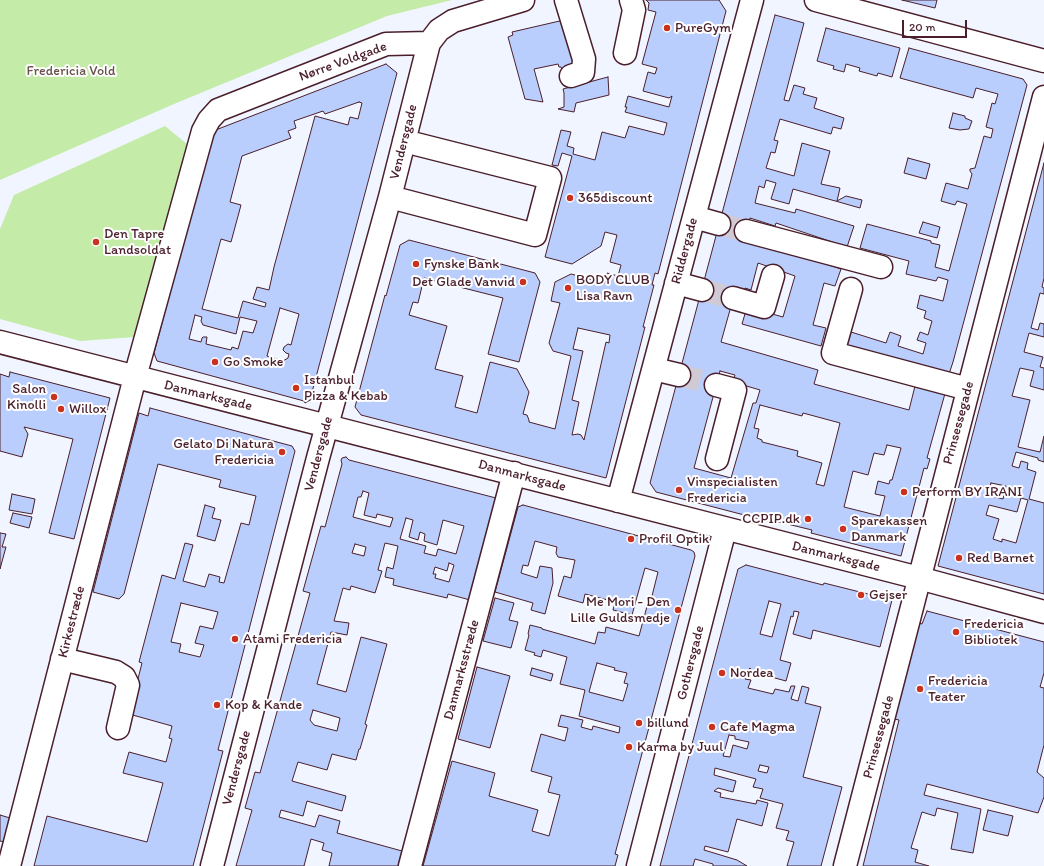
<!DOCTYPE html>
<html>
<head>
<meta charset="utf-8">
<style>
	body { margin:0 }
	#map { position:relative; width:1044px; height:866px; overflow:hidden; background:#f1f5ff; font-family:Itim,sans-serif }
	canvas { display:block }
	.scale { position:absolute; left:902px; top:20px; width:65px; height:18px; box-sizing:border-box; border:2px solid #4a1f2b; border-top:0; padding-left:5px; font-size:12px; line-height:14px; white-space:nowrap; color:#4a1f2b; -webkit-text-stroke:3px #fff; paint-order:stroke }
</style>
</head>
<body>
<div id="map">
<canvas width="1044" height="866"></canvas>
<div class="scale">20 m</div>
</div>
<script>
const ctx = document.querySelector('canvas').getContext('2d');
ctx.lineJoin = 'round';
function fillPath(path, color) { ctx.fillStyle = color; ctx.fill(path, 'evenodd'); }
const shape = rows => new Path2D(rows.map(r => 'M' + r).join(''));
function stroke(path, color, width, dash) { ctx.strokeStyle = color; ctx.lineWidth = width; ctx.lineCap = dash ? 'butt' : 'round'; ctx.setLineDash(dash || []); ctx.stroke(path); }
function label(font, color, halo, rows, align = 'center') {
  ctx.font = font + ' Itim,sans-serif'; ctx.lineWidth = 4; ctx.setLineDash([]); ctx.textBaseline = 'middle'; ctx.strokeStyle = halo; ctx.fillStyle = color; for (const [text, x, y, turn = 0] of rows) {
    ctx.save(); ctx.translate(x, y); ctx.rotate((+turn || 0) * Math.PI / 180); ctx.textAlign = isNaN(turn) ? turn : align; if (halo) ctx.strokeText(text, 0, 0); ctx.fillText(text, 0, 0); ctx.restore();
  }
}
fillPath(shape([
	[0,0,452,0,387,16,174,104,0,180],
	[165,126,187,144,135,337,80,341,0,319,0,229,14,195]
]), '#c4eca8');
const building = shape([
	[646,0,719,0,726,11,658,274,655,273,652,285,654,285,643,327,645,327,606,478,361,415,355,407,385,295,386,296,400,245,409,240,535,273,540,282,519,362,488,354,503,298,424,278,418,303,413,302,409,315,447,326,435,369,463,376,455,407,477,413,490,362,517,369,529,392,523,414,527,415,529,420,529,422,555,429,571,356,553,351,549,343,560,303,551,301,555,282,571,274,605,283,607,273,618,276,621,265,610,262,617,235,605,232,601,246,572,264,545,257,572,156,562,153,558,166,552,165,561,130,571,132,567,146,574,148,573,154,595,160,602,132,625,138,629,126,664,135,667,123,625,112,627,107,625,107,628,96,669,107,672,96,669,98,643,91,648,72,655,74,657,68,642,64,656,12,648,10,649,3,646,0],
	[578,328,610,335,609,343,606,342,584,440,581,435,578,434,572,435,579,402,572,400,583,351,573,349,578,328],
	[902,0,937,0,935,8,902,0],
	[775,15,804,23,784,100,789,101,794,85,805,88,803,94,817,98,814,108,844,118,841,129,833,127,831,134,780,119,774,140,778,141,775,153,771,152,766,168,794,176,802,143,830,151,821,184,840,188,837,201,846,196,862,200,860,208,793,189,789,204,771,199,776,183,766,180,764,188,759,186,755,203,795,213,796,209,854,226,847,247,776,223,775,226,750,218,744,237,841,269,835,286,824,283,813,325,826,328,821,346,742,324,747,307,783,317,795,276,758,263,751,290,745,288,744,293,735,292,721,342,818,370,814,384,909,410,916,382,946,390,927,458,930,459,927,469,924,468,901,556,811,533,812,530,775,521,775,523,656,492,650,483,775,15],
	[720,371,735,375,733,382,760,390,756,403,753,403,731,478,694,468,720,371],
	[760,405,802,416,803,413,840,423,824,486,816,484,822,463,797,456,798,451,762,442,762,440,757,438,759,429,754,428,760,405],
	[887,445,901,448,892,480,890,480,889,484,878,481,875,494,885,496,880,516,844,507,853,471,868,475,874,453,884,455,887,445],
	[564,20,574,64,565,66,565,70,562,70,561,67,559,67,558,64,534,69,543,102,525,99,508,37,513,35,512,32,564,20],
	[826,28,900,48,892,77,878,73,877,76,859,71,860,68,846,64,844,72,833,69,834,66,817,61,826,28],
	[909,48,1023,79,1027,85,953,362,948,377,846,349,851,332,886,343,890,332,901,336,898,346,923,354,926,343,917,340,920,332,928,335,932,321,924,318,926,311,917,308,920,295,943,301,948,280,938,277,936,281,906,274,909,261,860,248,867,224,931,241,931,243,940,245,935,267,949,271,967,204,957,201,955,205,941,201,946,183,968,189,972,174,970,171,970,169,975,168,984,136,991,138,993,129,986,127,992,103,995,104,998,94,976,88,973,98,900,78,909,48],
	[386,64,397,73,311,396,312,399,305,403,304,401,157,361,154,353,213,131,386,64],
	[359,102,362,103,358,119,350,117,348,125,315,116,274,267,269,290,257,287,253,299,266,303,265,307,243,301,238,318,202,309,221,239,231,242,241,205,230,202,242,156,291,138,288,131,296,128,294,121,323,111,325,114,359,102],
	[280,308,299,314,291,345,288,344,284,347,283,350,286,353,289,354,288,358,283,361,267,356,280,308],
	[195,315,202,317,201,321,203,325,236,334,240,317,257,321,253,333,243,331,238,349,232,347,231,350,206,344,207,337,203,337,202,338,201,342,189,339,195,315],
	[608,77,609,95,576,103,574,112,558,109,564,107,564,93,563,89,608,77],
	[953,113,965,116,965,118,972,121,969,129,960,130,949,128,953,113],
	[908,158,930,164,926,179,904,173,908,158],
	[1044,163,1044,278,1042,287,1044,288,1044,294,1040,293,1031,328,1038,330,1040,323,1044,324,1044,337,1029,333,1024,352,1043,357,1040,367,1044,368,1044,390,1030,386,1034,371,1020,368,1012,396,1030,400,1018,447,1040,452,1044,436,1044,462,1038,460,1038,458,1016,452,1012,466,1019,468,1021,461,1028,463,1027,469,1036,472,1029,499,1044,503,1044,594,938,566,1044,163],
	[991,483,1006,486,1003,499,988,495,991,483],
	[1021,498,1028,500,1016,543,1002,539,1002,542,993,539,999,519,986,515,989,505,1017,512,1021,498],
	[923,222,940,227,937,238,919,233,923,222],
	[10,372,110,398,74,539,49,533,73,439,24,427,28,434,22,457,0,451,0,374,9,377,10,372],
	[150,408,292,446,295,451,218,750,223,751,193,866,34,866,47,816,147,842,163,783,123,773,129,752,166,762,172,739,169,738,172,726,129,714,142,663,139,662,162,575,175,579,185,543,193,545,183,581,205,587,209,574,220,577,219,582,224,583,241,523,249,525,256,496,219,487,221,480,158,464,124,594,119,599,93,592,139,413,148,416,150,408],
	[181,603,218,612,213,629,200,626,195,643,204,645,200,657,179,652,181,644,171,642,181,603],
	[346,457,349,460,496,498,499,500,470,600,448,594,447,598,393,585,394,579,385,577,387,567,393,569,398,546,385,543,378,570,382,571,375,593,351,586,350,590,343,588,334,621,349,623,347,635,331,632,317,684,346,692,361,637,387,644,365,724,367,725,360,749,359,749,356,760,332,754,327,770,298,762,292,781,346,796,342,811,307,801,303,816,281,810,279,817,315,827,319,815,340,821,337,833,402,851,398,866,329,866,332,853,322,850,324,843,311,839,304,866,236,866,252,810,245,808,255,772,260,773,310,593,303,591,321,526,325,527,342,464,341,460,342,458,346,457],
	[363,491,369,493,364,515,376,518,377,514,393,518,390,527,353,517,358,497,361,497,363,491],
	[406,518,413,520,409,537,418,540,420,532,425,534,424,541,437,545,443,520,464,526,456,554,438,549,436,556,424,553,426,546,400,539,406,518],
	[355,544,366,547,364,556,352,553,355,544],
	[449,563,454,565,449,582,435,578,436,574,433,574,435,567,447,571,449,563],
	[313,710,340,718,337,731,314,725,310,720,313,710],
	[12,494,35,499,32,514,9,510,12,494],
	[205,505,215,508,212,518,221,520,215,541,197,536,205,505],
	[523,505,691,550,694,552,695,556,615,854,618,855,615,866,423,866,452,761,495,773,489,796,538,810,532,831,549,836,560,795,548,792,552,777,531,771,541,734,565,741,568,728,558,726,561,715,583,720,581,727,592,730,593,726,619,733,620,727,579,716,585,690,560,684,567,657,543,650,541,657,534,655,535,653,525,650,529,635,528,634,530,625,542,628,542,629,595,644,598,632,605,633,606,627,639,636,649,599,651,600,658,572,645,568,632,615,613,610,615,602,585,594,583,603,558,596,564,576,571,578,575,560,558,557,556,553,557,547,535,541,528,566,523,565,521,573,537,578,540,566,552,568,553,583,545,614,531,610,533,603,495,592,518,507,523,505],
	[597,663,615,668,614,670,627,673,624,683,628,684,623,701,589,692,597,663],
	[13,513,32,517,29,528,10,523,13,513],
	[0,533,6,534,2,547,6,547,0,569,0,533],
	[746,565,823,585,824,583,892,600,880,647,813,630,811,639,793,634,799,612,794,611,793,617,791,616,780,660,791,663,786,681,753,672,750,668,747,671,745,679,751,680,748,688,773,694,775,689,789,692,791,686,795,686,791,699,798,701,802,686,809,688,805,703,821,707,803,777,842,787,821,866,787,866,794,842,786,840,789,831,776,828,783,804,760,798,763,789,753,787,756,779,715,768,714,775,736,781,733,792,718,788,714,791,721,793,720,797,756,804,757,800,768,803,762,826,737,819,728,852,705,846,704,850,737,860,747,866,713,866,713,864,695,859,693,866,660,866,738,569,746,565],
	[769,601,781,604,772,637,760,634,769,601],
	[729,735,735,736,735,739,749,742,747,749,733,745,730,757,723,756,729,735],
	[760,765,769,767,767,773,758,771,760,765],
	[495,598,514,603,509,620,518,622,511,648,483,641,495,598],
	[927,611,1044,642,1044,673,1040,687,1044,688,1044,745,1037,772,1044,778,1044,797,1038,813,927,784,924,795,981,809,973,853,951,849,958,813,937,808,935,816,922,812,911,848,918,850,915,862,929,866,863,866,899,720,890,718,916,622,922,624,927,611],
	[477,667,510,676,490,748,458,739,477,667],
	[532,668,553,674,551,681,530,675,532,668],
	[988,810,1013,816,1008,836,983,830,988,810],
	[0,815,10,818,4,842,0,841,0,815]
]);
fillPath(building, '#bacefd');
stroke(building, '#4a1f2b', 1);
stroke(shape([
	[719,224,746,231],
	[702,290,733,298],
	[679,375,716,385]
]), '#d0cad5', 22, [22, 11]);
const minor = shape([
	[566,0,584,59,583,72,571,76],
	[816,0,1044,61],
	[625,53,634,10,631,0],
	[390,197,535,235,550,178,404,141],
	[694,217,719,224],
	[746,231,881,267],
	[676,283,702,290],
	[851,289,833,353,968,389],
	[733,298,764,307,773,276],
	[0,342,919,578,1044,612],
	[654,369,679,375],
	[716,385,735,390,717,459],
	[618,501,752,0],
	[62,659,116,672,124,677,128,685,118,728],
	[9,866,135,377,203,131,209,120,218,110,386,44,429,43],
	[212,866,318,458,390,197,429,43,439,30,453,21,523,0],
	[410,866,514,473],
	[638,866,725,529],
	[845,866,1044,97]
]);
stroke(minor, '#4a1f2b', 25);
stroke(minor, '#fff', 22);
for (const [x, y, r, color] of [
	[667,28,4,"#c8321e"],
	[570,198,4,"#c8321e"],
	[96,242,4,"#c8321e"],
	[416,264,4,"#c8321e"],
	[523,282,4,"#c8321e"],
	[568,288,4,"#c8321e"],
	[215,362,4,"#c8321e"],
	[296,388,4,"#c8321e"],
	[54,397,4,"#c8321e"],
	[61,409,4,"#c8321e"],
	[282,452,4,"#c8321e"],
	[679,490,4,"#c8321e"],
	[904,492,4,"#c8321e"],
	[808,519,4,"#c8321e"],
	[843,529,4,"#c8321e"],
	[631,539,4,"#c8321e"],
	[959,558,4,"#c8321e"],
	[861,595,4,"#c8321e"],
	[678,610,4,"#c8321e"],
	[956,632,4,"#c8321e"],
	[235,639,4,"#c8321e"],
	[722,673,4,"#c8321e"],
	[920,689,4,"#c8321e"],
	[217,705,4,"#c8321e"],
	[639,723,4,"#c8321e"],
	[712,727,4,"#c8321e"],
	[629,747,4,"#c8321e"]
]) { const dot = new Path2D(); dot.arc(x, y, r, 0, 2 * Math.PI); ctx.fillStyle = color; ctx.fill(dot); stroke(dot, '#fff', 1.5); }
label('14px', '#4a1f2b', '#fff', [
	["PureGym",675,28],
	["365discount",578,198],
	["Den Tapre",104,234],
	["Landsoldat",104,250],
	["Fynske Bank",424,264],
	["BODY CLUB",576,280],
	["Lisa Ravn",576,296],
	["Det Glade Vanvid",515,282,"right"],
	["Go Smoke",223,362],
	["Istanbul",304,380],
	["Pizza & Kebab",304,396],
	["Salon",46,389,"right"],
	["Kinolli",46,405,"right"],
	["Willox",69,409],
	["Gelato Di Natura",274,444,"right"],
	["Fredericia",274,460,"right"],
	["Vinspecialisten",687,482],
	["Fredericia",687,498],
	["Perform BY IRANI",912,492],
	["CCPIP.dk",800,519,"right"],
	["Sparekassen",851,521],
	["Danmark",851,537],
	["Profil Optik",639,539],
	["Red Barnet",967,558],
	["Gejser",869,595],
	["Me Mori - Den",670,602,"right"],
	["Lille Guldsmedje",670,618,"right"],
	["Fredericia",964,624],
	["Bibliotek",964,640],
	["Atami Fredericia",243,639],
	["Nordea",730,673],
	["Fredericia",928,681],
	["Teater",928,697],
	["Kop & Kande",225,705],
	["billund",647,723],
	["Cafe Magma",720,727],
	["Karma by Juul",637,747]
], 'left');
label('14px', '#4a1f2b', '#fff', [
	["Nørre Voldgade",343,62,-20],
	["Vendersgade",404,142,-76],
	["Riddergade",685,251,-75],
	["Danmarksgade",208,396,14],
	["Prinsessegade",959,423,-75],
	["Vendersgade",319,454,-75],
	["Danmarksgade",522,476,15],
	["Danmarksgade",836,557,14],
	["Kirkestræde",72,622,-76],
	["Gothersgade",691,663,-76],
	["Danmarksstræde",462,670,-75],
	["Prinsessegade",879,737,-75],
	["Vendersgade",237,768,-75]
]);
label('14px', '#68524a', '#fff', [
	["Fredericia Vold",71,71]
]);
</script>
</body>
</html>
